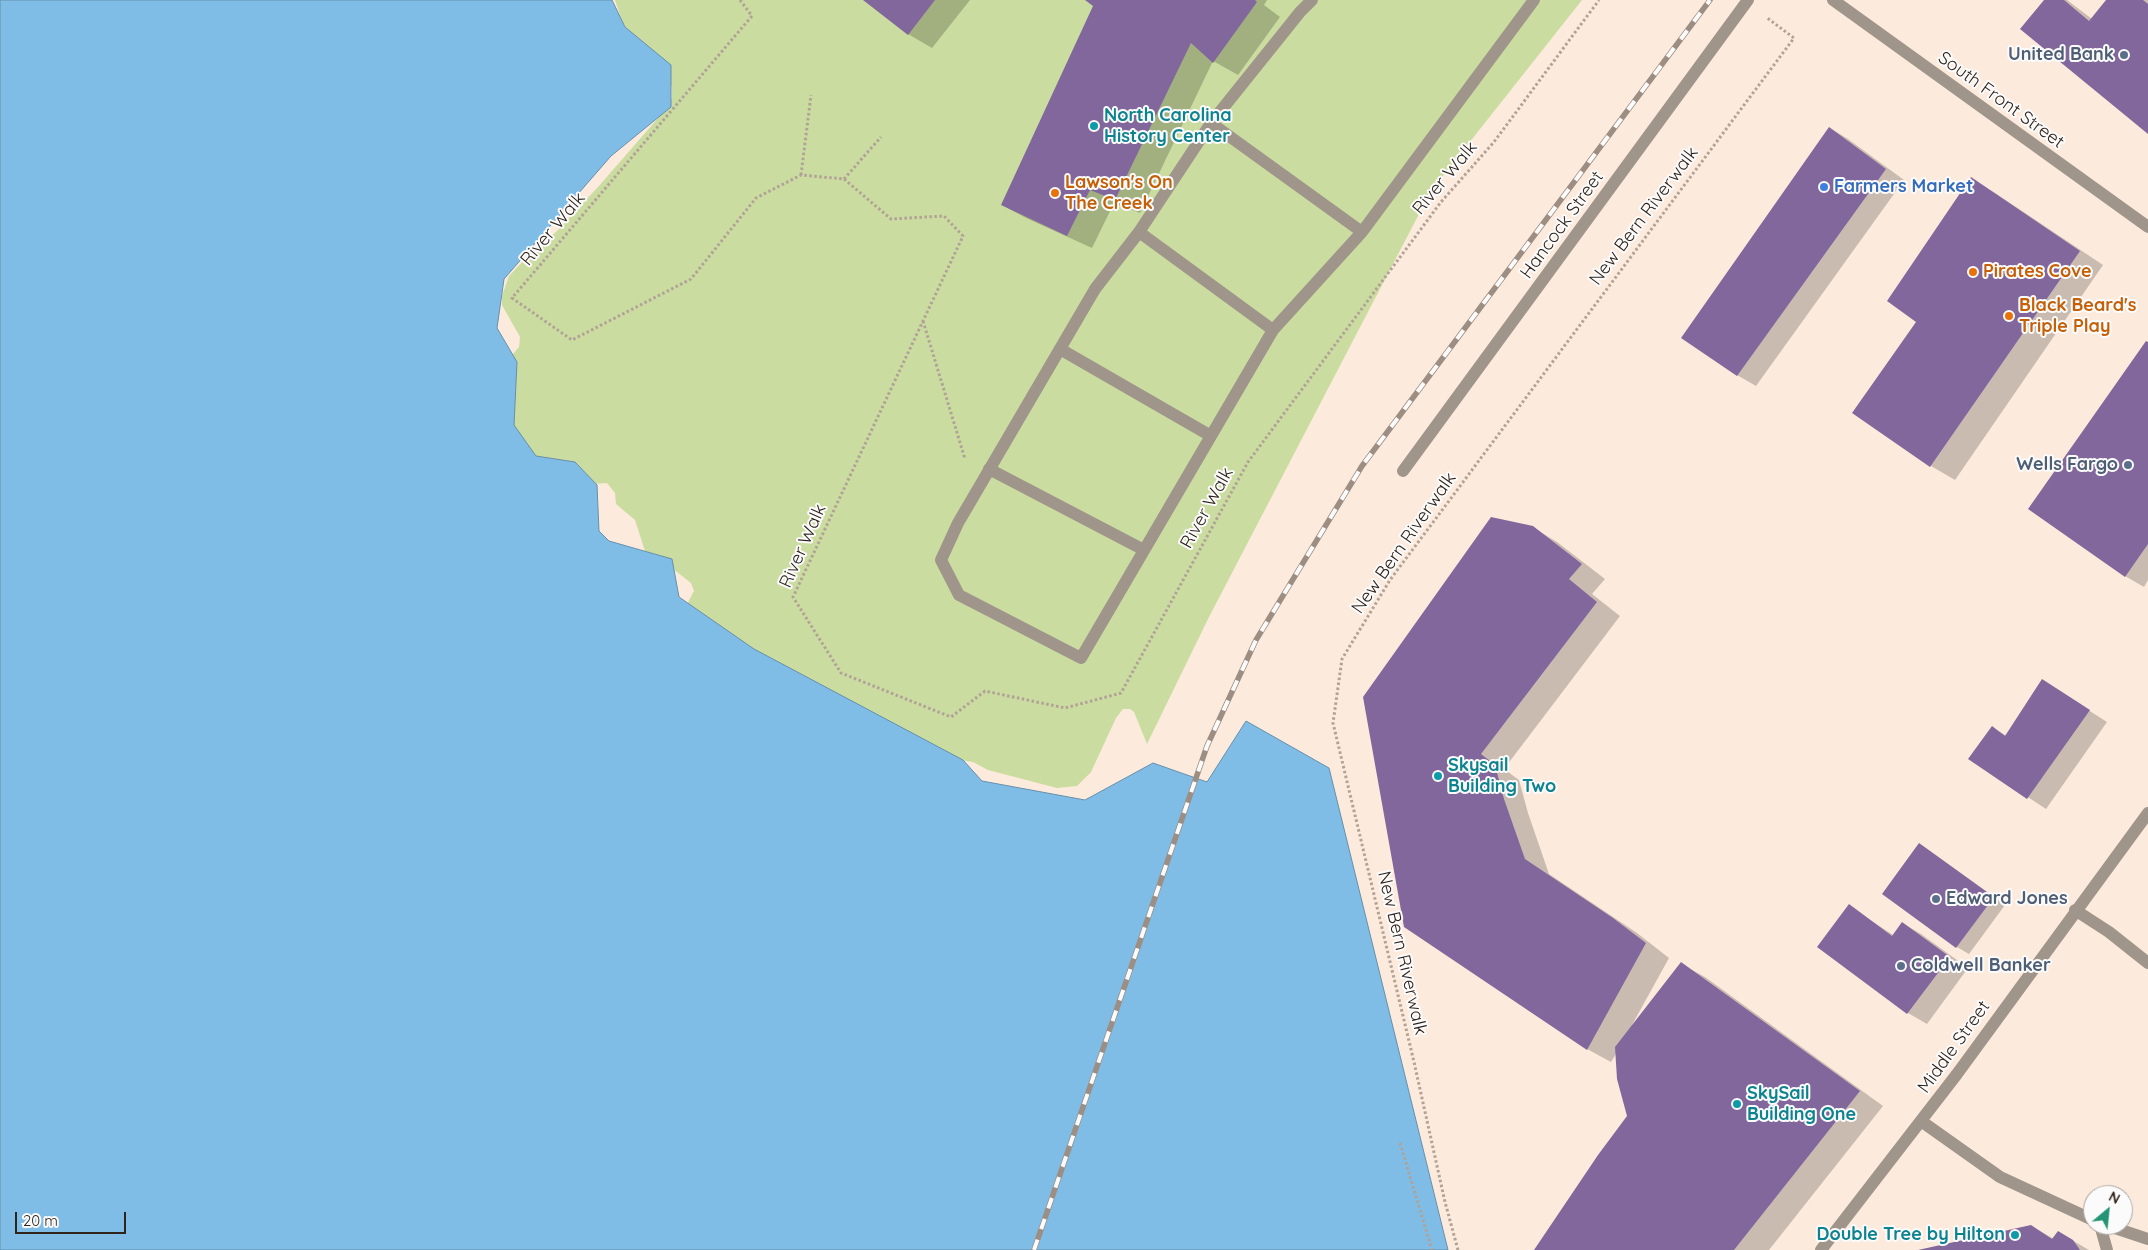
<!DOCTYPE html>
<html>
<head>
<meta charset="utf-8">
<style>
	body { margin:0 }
	#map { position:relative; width:2148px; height:1250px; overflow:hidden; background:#fceadc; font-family:Quicksand,sans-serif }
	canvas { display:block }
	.north { position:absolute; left:2083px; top:1185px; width:50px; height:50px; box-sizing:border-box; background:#fbfbfb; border:1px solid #a9a5a1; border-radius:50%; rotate:28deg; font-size:14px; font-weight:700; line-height:20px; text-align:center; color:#2f241b }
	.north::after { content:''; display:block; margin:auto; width:18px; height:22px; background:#259474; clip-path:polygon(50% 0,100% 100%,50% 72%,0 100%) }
	.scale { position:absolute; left:15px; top:1212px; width:111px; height:22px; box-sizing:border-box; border:2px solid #2f241b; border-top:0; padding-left:6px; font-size:15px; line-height:18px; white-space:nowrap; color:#2f241b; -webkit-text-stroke:4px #fbfbfb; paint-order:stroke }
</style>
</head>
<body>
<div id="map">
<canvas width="2148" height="1250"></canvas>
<div class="north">N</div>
<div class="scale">20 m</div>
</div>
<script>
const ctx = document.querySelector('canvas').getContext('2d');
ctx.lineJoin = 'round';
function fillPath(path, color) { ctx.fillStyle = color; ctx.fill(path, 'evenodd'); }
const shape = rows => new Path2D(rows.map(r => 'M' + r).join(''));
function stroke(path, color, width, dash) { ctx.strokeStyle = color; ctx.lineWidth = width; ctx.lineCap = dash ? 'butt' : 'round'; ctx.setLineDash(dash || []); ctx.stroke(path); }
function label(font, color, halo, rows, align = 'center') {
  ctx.font = font + ' Quicksand,sans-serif'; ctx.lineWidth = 4; ctx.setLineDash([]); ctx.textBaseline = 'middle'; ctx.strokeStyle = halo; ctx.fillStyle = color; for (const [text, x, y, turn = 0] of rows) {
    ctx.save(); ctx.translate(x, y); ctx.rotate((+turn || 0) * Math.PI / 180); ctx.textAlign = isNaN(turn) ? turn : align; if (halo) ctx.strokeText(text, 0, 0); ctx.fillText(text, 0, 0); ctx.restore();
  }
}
fillPath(shape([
	[615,0,1582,0,1431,191,1209,617,1147,744,1134,712,1130,709,1123,709,1116,718,1091,772,1077,786,1057,788,988,770,973,762,960,760,683,612,694,591,691,583,654,554,645,551,635,520,616,504,615,493,607,483,594,484,583,507,470,404,519,347,520,337,502,305,502,296,509,276,526,258,557,231,598,187,666,109,672,98,672,87,660,62,627,29,622,21]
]), '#cbdca1');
const water = shape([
	[0,0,612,0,625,27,671,65,671,107,611,156,504,279,497,328,517,362,514,425,536,456,575,462,597,485,599,531,609,541,672,559,679,597,754,649,963,760,982,781,1085,800,1153,763,1207,782,1246,721,1329,768,1448,1250,0,1250,0,0]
]);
fillPath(water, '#7fbde7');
stroke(water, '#678faa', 1);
fillPath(shape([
	[865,0,970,0,932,48,908,34],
	[1087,0,1267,0,1264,5,1280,17,1238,75,1213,61,1140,213,1114,203,1092,248,1026,218,1002,205,1094,6],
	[2045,0,2067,0,2092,19,2107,0,2148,0,2148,133],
	[1830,128,1848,139,1904,180,1756,386,1737,375],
	[1971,179,1995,193,2103,265,1955,480,1931,466,1854,413,1918,322],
	[2148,343,2148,580,2144,587,2125,576],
	[1532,527,1557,542,1605,579,1592,594,1620,616,1504,769,1519,780,1528,813,1549,874,1637,933,1669,958,1632,1025,1633,1026,1681,964,1705,977,1883,1106,1769,1250,1536,1250,1628,1117,1617,1052,1611,1062,1587,1049,1405,926],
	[2060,692,2107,722,2046,809,1970,759,1993,728,2007,736],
	[1920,844,2005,905,1969,954,1957,947],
	[1849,906,1893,935,1902,923,1921,934,1968,968,1927,1024,1908,1013,1818,947],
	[2031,1226,2054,1239,2058,1232,2089,1250,1920,1250]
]), '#0003');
fillPath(shape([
	[863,0,935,0,908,35],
	[1085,0,1255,0,1257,2,1213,63,1191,43,1115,200,1090,190,1067,236,1001,205,1093,6],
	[2044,0,2064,0,2089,21,2106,0,2143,0,2148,4,2148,134,2020,29],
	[1829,127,1886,169,1737,376,1681,338],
	[1971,177,2080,251,1930,467,1852,413,1916,322,1887,301],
	[2146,341,2148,342,2148,544,2125,577,2028,509],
	[1491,517,1533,526,1582,564,1569,579,1597,602,1481,754,1495,765,1504,799,1525,859,1613,918,1646,943,1587,1050,1404,927,1363,697],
	[2042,679,2090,710,2027,799,1968,759,1992,726,2005,736],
	[1919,843,1994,897,1956,948,1882,894],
	[1849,904,1892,936,1902,922,1950,957,1907,1014,1817,947],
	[1681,962,1860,1091,1734,1250,1534,1250,1598,1155,1627,1116,1617,1079,1615,1047],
	[2031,1225,2052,1239,2058,1231,2073,1240,2080,1250,1918,1250]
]), '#82679d');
stroke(shape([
	[740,0,752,16,512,298,572,340,691,279,756,198,801,175,844,179,891,219,944,216,963,236,793,597,841,673,951,717,985,691,1065,708,1121,693,1248,462,1441,202,1494,142,1599,0],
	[801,175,811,95],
	[844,179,881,137],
	[923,321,965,459],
	[1400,1143,1432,1250],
	[1458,1250,1445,1202,1414,1062,1333,723,1342,659,1390,580,1794,38,1766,17]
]), '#b1a296', 3, [2.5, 2.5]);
stroke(shape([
	[1211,123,1300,12,1312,0],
	[1139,232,1273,330],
	[1362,232,1211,123,1139,232,1095,289,958,523,941,560,959,595,1081,658,1273,330,1362,232,1534,0],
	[1060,349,1211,436],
	[989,469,1144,550],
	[1403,471,1748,0],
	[2075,910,2109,932,2148,963],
	[2100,1225,2107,1250]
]), '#9f958a', 12);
stroke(shape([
	[1921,1121,2000,1177,2093,1220],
	[2106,1225,2148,1239],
	[1821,1250,1957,1074,2148,813]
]), '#9f958a', 12);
stroke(shape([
	[1833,0,2148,227]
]), '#9f958a', 12);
const rail = shape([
	[1034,1250,1207,746,1256,640,1362,466,1710,0]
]);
stroke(rail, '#9d8e83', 5.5);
stroke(rail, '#fbfbfb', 4, [11]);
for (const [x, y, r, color] of [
	[2124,55,5,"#5c6f8a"],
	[1094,126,5,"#0f9aa8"],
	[1824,187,5,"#3f7fe0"],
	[1055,193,5,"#e8710a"],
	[1973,272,5,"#e8710a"],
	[2009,316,5,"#e8710a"],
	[2128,465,5,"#5c6f8a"],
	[1438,776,5,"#0f9aa8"],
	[1936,899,5,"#5c6f8a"],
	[1901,966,5,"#5c6f8a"],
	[1737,1104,5,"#0f9aa8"],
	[2015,1235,5,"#0f9aa8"]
]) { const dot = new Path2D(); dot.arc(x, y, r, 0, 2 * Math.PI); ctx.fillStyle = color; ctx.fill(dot); stroke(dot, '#fbfbfb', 2); }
label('bold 18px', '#4e5e75', '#fbfbfb', [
	["United Bank",2114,55],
	["Wells Fargo",2118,465],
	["Edward Jones",1946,899,"left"],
	["Coldwell Banker",1911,966,"left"]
], 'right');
label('18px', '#2f241b', '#fbfbfb', [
	["South Front Street",2001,100,36],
	["River Walk",1445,178,-50],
	["New Bern Riverwalk",1644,216,-53],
	["Hancock Street",1562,225,-54],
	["River Walk",553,229,-50],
	["River Walk",1207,508,-61],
	["New Bern Riverwalk",1404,543,-55],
	["River Walk",803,546,-66],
	["New Bern Riverwalk",1402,953,77],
	["Middle Street",1954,1047,-54]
]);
label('bold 18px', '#0d838f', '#fbfbfb', [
	["North Carolina",1104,116],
	["History Center",1104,137],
	["Skysail",1448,766],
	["Building Two",1448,787],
	["SkySail",1747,1094],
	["Building One",1747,1115],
	["Double Tree by Hilton",2005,1235,"right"]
], 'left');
label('bold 18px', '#c56008', '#fbfbfb', [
	["Lawson's On",1065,183],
	["The Creek",1065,204],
	["Pirates Cove",1983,272],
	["Black Beard's",2019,306],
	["Triple Play",2019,327]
], 'left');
label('bold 18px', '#366cbe', '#fbfbfb', [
	["Farmers Market",1834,187]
], 'left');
</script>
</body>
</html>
